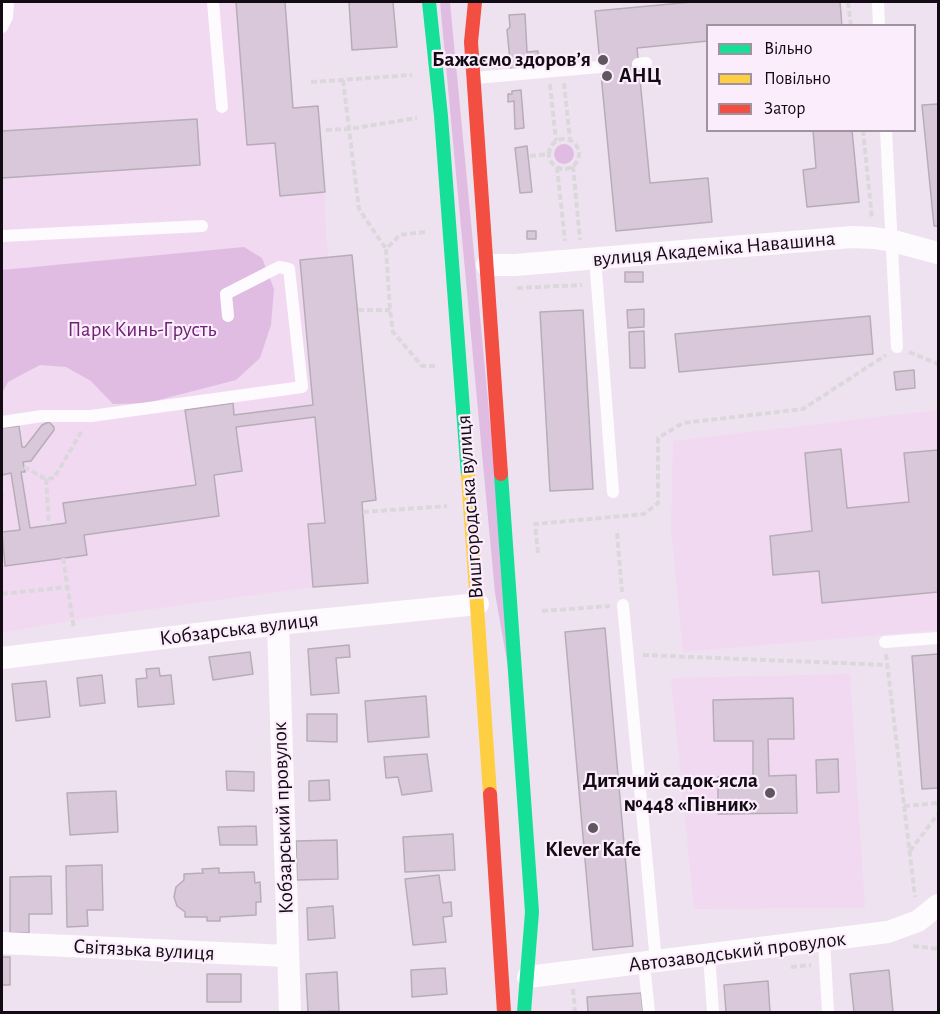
<!DOCTYPE html>
<html>
<head>
<meta charset="utf-8">
<style>
	body { margin:0 }
	#map { position:relative; width:940px; height:1014px; overflow:hidden; background:#efe2f0; font-family:"Alegreya Sans",sans-serif }
	canvas { display:block }
	.frame { position:absolute; inset:0; border:3px solid #130b13; pointer-events:none }
	.legend { position:absolute; left:706px; top:24px; width:210px; height:108px; box-sizing:border-box; background:#fcedfd; border:2px solid #9f939f; margin:0; padding:8px 10px; list-style:none; font-size:18px; color:#130b13 }
	.legend li { display:flex; align-items:center; gap:12px; height:30px }
	.legend b { width:30px; border:2px solid #9f939f }
</style>
</head>
<body>
<div id="map">
<canvas width="940" height="1014"></canvas>
<div class="frame"></div>
<ul class="legend">
<li><b style="height:8px;background:#16e098"></b>Вільно</li>
<li><b style="height:8px;background:#ffcf43"></b>Повільно</li>
<li><b style="height:8px;background:#f24e42"></b>Затор</li>
</ul>
</div>
<script>
const ctx = document.querySelector('canvas').getContext('2d');
ctx.lineJoin = 'round';
function fillPath(path, color) { ctx.fillStyle = color; ctx.fill(path, 'evenodd'); }
const shape = rows => new Path2D(rows.map(r => 'M' + r).join(''));
function stroke(path, color, width, dash) { ctx.strokeStyle = color; ctx.lineWidth = width; ctx.lineCap = dash ? 'butt' : 'round'; ctx.setLineDash(dash || []); ctx.stroke(path); }
function label(font, color, halo, rows, align = 'center') {
  ctx.font = font + ' "Alegreya Sans",sans-serif'; ctx.lineWidth = 4.5; ctx.setLineDash([]); ctx.textBaseline = 'middle'; ctx.strokeStyle = halo; ctx.fillStyle = color; for (const [text, x, y, turn = 0] of rows) {
    ctx.save(); ctx.translate(x, y); ctx.rotate((+turn || 0) * Math.PI / 180); ctx.textAlign = isNaN(turn) ? turn : align; if (halo) ctx.strokeText(text, 0, 0); ctx.fillText(text, 0, 0); ctx.restore();
  }
}
fillPath(shape([
	[2,2,285,2,293,107,318,106,328,257,352,255,376,500,362,502,368,583,313,587,73,620,2,633],
	[938,410,938,630,683,652,671,529,673,441],
	[850,674,865,908,694,909,671,678]
]), '#f0d9f1');
fillPath(shape([
	[440,2,450,2,520,736,495,593],
	'554 154a10 10 0 1 1 20 0a10 10 0 1 1-20 0Z',
	[244,247,262,258,274,289,271,325,260,358,236,380,147,403,113,404,91,381,66,367,40,365,8,382,2,393,2,270]
]), '#e0bce3');
const building = shape([
	[236,2,285,2,293,108,318,106,325,192,280,196,275,143,247,145,236,2],
	[349,2,393,2,397,47,352,50,349,2],
	[692,2,840,2,842,26,708,26,708,41,637,48,650,183,708,178,712,222,616,231,595,11,692,2],
	[525,14,527,52,538,51,539,68,511,71,507,30,510,27,509,15,525,14],
	[521,90,524,128,515,129,514,101,508,102,508,94,512,94,512,91,521,90],
	[938,104,938,226,934,226,922,105,938,104],
	[197,119,200,165,2,178,2,131,197,119],
	[813,130,852,130,859,202,807,207,803,170,816,168,813,130],
	[527,146,532,192,520,193,515,148,527,146],
	[527,231,536,231,536,239,527,239,527,231],
	[352,255,376,500,362,502,368,583,313,587,308,524,325,523,315,417,236,427,242,471,214,475,219,516,84,535,87,555,5,566,2,532,20,530,11,473,2,475,2,428,19,426,22,447,25,447,42,425,49,422,54,427,54,430,31,461,23,462,25,472,21,472,30,528,66,523,63,503,196,485,185,410,233,403,234,415,313,405,300,260,352,255],
	[625,272,643,272,643,282,625,282,625,272],
	[644,309,644,327,628,328,627,310,644,309],
	[583,310,593,489,550,491,540,312,583,310],
	[870,316,873,354,679,372,675,334,870,316],
	[644,331,645,368,630,368,629,332,644,331],
	[914,370,915,388,896,390,894,372,914,370],
	[841,449,847,508,909,502,904,453,938,450,938,592,822,603,819,571,773,575,770,536,812,531,805,453,841,449],
	[605,628,633,946,593,950,565,632,605,628],
	[349,645,350,657,336,658,339,693,311,695,308,649,349,645],
	[250,652,253,674,213,680,209,657,250,652],
	[938,654,938,788,922,789,912,656,938,654],
	[159,668,160,676,171,675,174,704,138,707,136,679,147,678,146,669,159,668],
	[102,675,105,703,80,706,77,678,102,675],
	[46,681,50,717,16,721,12,684,46,681],
	[426,696,429,737,368,742,365,701,426,696],
	[793,698,794,739,768,739,769,776,796,775,797,813,718,814,718,777,753,777,753,741,714,741,713,700,793,698],
	[307,714,337,714,337,742,307,741,307,714],
	[427,754,432,791,402,795,398,777,386,778,384,757,427,754],
	[838,759,839,792,817,793,816,760,838,759],
	[226,771,254,772,254,791,227,790,226,771],
	[329,780,330,800,309,801,309,781,329,780],
	[116,791,118,832,70,835,67,793,116,791],
	[256,826,257,845,220,845,218,827,256,826],
	[453,834,455,870,405,872,403,837,453,834],
	[337,840,338,879,297,880,296,841,337,840],
	[102,865,103,910,87,910,88,926,67,927,66,866,102,865],
	[219,868,219,873,254,872,255,883,260,882,261,902,256,902,256,915,220,917,220,921,207,921,207,917,185,917,185,912,177,906,174,897,176,887,184,880,184,874,203,873,202,869,219,868],
	[439,875,443,903,451,902,452,916,443,917,446,942,413,945,405,879,439,875],
	[51,876,52,914,29,914,29,933,10,933,10,877,51,876],
	[333,906,335,938,308,940,307,908,333,906],
	[2,957,10,957,10,985,2,985,2,957],
	[445,968,447,994,412,997,411,970,445,968],
	[889,970,893,1012,854,1012,850,974,889,970],
	[337,972,339,1011,308,1012,306,974,337,972],
	[207,974,241,974,241,1002,207,1002,207,974],
	[768,981,770,1012,726,1012,724,985,768,981],
	[641,993,643,1012,588,1012,587,997,641,993]
]);
fillPath(building, '#d9c8da');
stroke(building, '#b6adb7', 1.5);
stroke(shape([
	[848,2,851,26],
	[343,80,359,209,386,249],
	[311,82,412,75],
	[564,83,570,140],
	[550,84,556,141],
	[326,130,349,129,417,118],
	[863,130,872,219],
	'549 154a15 15 0 1 1 30 0a15 15 0 1 1-30 0Z',
	[530,156,549,154],
	[573,166,580,240],
	[557,167,565,241],
	[425,232,400,235,386,249,390,310,393,332,411,353,422,366,436,366],
	[517,288,582,285],
	[358,310,390,310],
	[909,352,938,364],
	[24,467,46,479,54,478,83,429],
	[46,479,49,525],
	[2,495,3,494],
	[363,512,447,506],
	[617,533,622,592],
	[538,553,535,524,644,514,658,503,658,438,683,423,803,409,886,355],
	[63,558,74,629],
	[2,594,67,587],
	[542,611,610,606],
	[886,654,915,897],
	[643,655,888,665],
	[904,806,938,803],
	[910,851,938,814],
	[913,946,938,949],
	[791,967,811,965],
	[573,989,575,1012]
]), '#dbd8dc', 4, [6, 3]);
stroke(shape([
	[213,2,222,107],
	[878,2,879,26],
	[2,27,7,17,8,2],
	[638,64,646,63],
	[475,78,600,67],
	[886,130,897,347],
	[2,236,202,226],
	[595,258,613,492],
	[2,422,42,416,91,416,302,387,289,269,279,267,226,294,228,316],
	[623,605,656,962],
	[885,642,938,638],
	[824,940,828,1012],
	[709,955,713,1012],
	[644,964,649,1012]
]), '#fdfbfd', 12);
stroke(shape([
	[487,265,515,265,852,237,874,238,893,241,938,253],
	[278,624,290,1012],
	[2,658,278,624,478,604],
	[2,943,287,956],
	[528,977,888,932,918,921,938,905]
]), '#fdfbfd', 22);
stroke(shape([
	[429,2,441,116,468,476],
	[501,474,532,912,524,1012]
]), '#16e098', 14);
stroke(shape([
	[468,476,490,794]
]), '#ffcf43', 14);
stroke(shape([
	[475,2,471,42,501,474],
	[490,794,504,1012]
]), '#f24e42', 14);
for (const [x, y, r, color] of [
	[603,60,6,"#605660"],
	[607,76,6,"#605660"],
	[770,793,6,"#605660"],
	[593,828,6,"#605660"]
]) { const dot = new Path2D(); dot.arc(x, y, r, 0, 2 * Math.PI); ctx.fillStyle = color; ctx.fill(dot); stroke(dot, '#fcedfd', 2); }
label('bold 21px', '#130b13', '#fcedfd', [
	["Бажаємо здоровʼя",591,60],
	["АНЦ",619,76,"left"],
	["Дитячий садок-ясла",758,781],
	["№448 «Півник»",758,805],
	["Klever Kafe",593,850,"center"]
], 'right');
label('21px', '#130b13', '#fcedfd', [
	["вулиця Академіка Навашина",714,249,-5],
	["Вишгородська вулиця",470,507,-94],
	["Кобзарська вулиця",239,629,-7],
	["Кобзарський провулок",283,818,-92],
	["Світязька вулиця",144,950,3],
	["Автозаводський провулок",737,952,-7]
]);
label('21px', '#6d2274', '#fcedfd', [
	["Парк Кинь-Грусть",142,330]
]);
</script>
</body>
</html>
